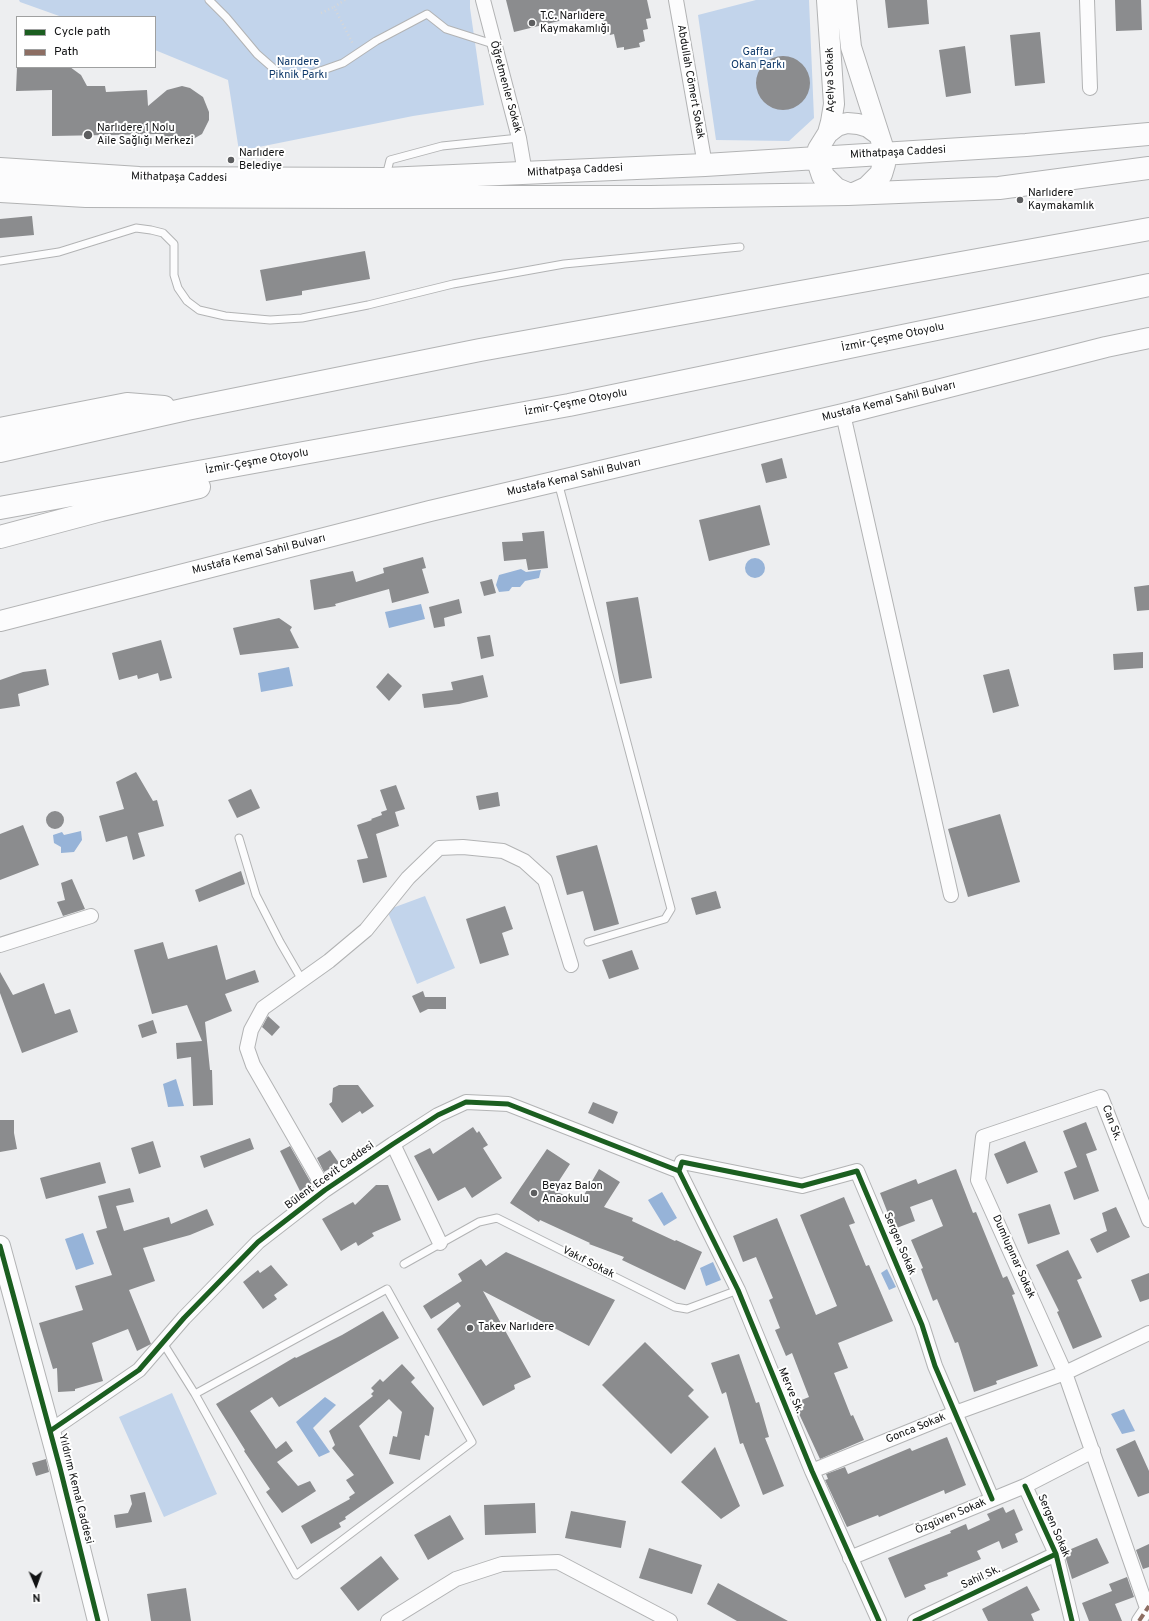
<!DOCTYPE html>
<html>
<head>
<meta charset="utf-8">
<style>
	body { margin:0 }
	#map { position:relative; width:1149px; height:1621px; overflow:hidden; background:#edeef0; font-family:Overpass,sans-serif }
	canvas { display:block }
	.legend { position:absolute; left:16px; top:16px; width:140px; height:52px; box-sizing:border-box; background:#fff; border:1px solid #9fa0a0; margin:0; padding:5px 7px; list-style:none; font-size:12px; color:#101112 }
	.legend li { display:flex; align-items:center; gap:8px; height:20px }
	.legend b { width:20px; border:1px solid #9fa0a0 }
	.north { position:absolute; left:16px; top:1565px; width:40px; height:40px; -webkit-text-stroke:3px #fff; paint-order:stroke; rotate:178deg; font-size:11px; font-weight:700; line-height:16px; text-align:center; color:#101112 }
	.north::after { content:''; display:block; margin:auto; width:14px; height:18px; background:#101112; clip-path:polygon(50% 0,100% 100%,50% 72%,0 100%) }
</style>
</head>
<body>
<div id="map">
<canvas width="1149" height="1621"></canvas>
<ul class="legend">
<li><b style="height:5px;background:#1b5e20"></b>Cycle path</li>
<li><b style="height:5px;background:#8d6e63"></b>Path</li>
</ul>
<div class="north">N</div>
</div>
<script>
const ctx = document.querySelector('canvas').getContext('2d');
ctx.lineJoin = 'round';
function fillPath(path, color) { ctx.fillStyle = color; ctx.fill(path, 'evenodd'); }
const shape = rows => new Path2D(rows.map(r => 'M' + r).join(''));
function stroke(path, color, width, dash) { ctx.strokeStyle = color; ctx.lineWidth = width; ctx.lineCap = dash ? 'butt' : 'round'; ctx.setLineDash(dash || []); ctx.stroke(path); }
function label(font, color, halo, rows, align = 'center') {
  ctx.font = font + ' Overpass,sans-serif'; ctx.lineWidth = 4; ctx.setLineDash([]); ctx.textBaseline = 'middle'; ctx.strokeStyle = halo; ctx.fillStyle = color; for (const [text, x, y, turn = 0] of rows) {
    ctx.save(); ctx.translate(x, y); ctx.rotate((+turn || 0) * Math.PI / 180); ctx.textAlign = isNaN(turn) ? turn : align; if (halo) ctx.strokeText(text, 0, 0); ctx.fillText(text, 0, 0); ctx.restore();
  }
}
fillPath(shape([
	[19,0,470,0,470,8,484,105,413,116,239,151,228,80,155,50,155,17,62,17,20,2],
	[756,0,809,0,814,118,789,141,716,140,698,15],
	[425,896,455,968,417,984,387,910],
	[172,1393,217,1494,164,1517,119,1417]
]), '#c2d4eb');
fillPath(shape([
	'745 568a10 10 0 1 1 20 0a10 10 0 1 1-20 0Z',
	[521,569,526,572,541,570,539,578,525,581,520,587,512,587,509,591,499,592,496,585,499,575],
	[421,604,425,619,389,628,385,612],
	[289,667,293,686,261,692,258,673],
	[81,831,82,840,74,852,61,853,61,847,54,843,53,835,62,832,64,835],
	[176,1079,184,1106,168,1107,163,1084],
	[662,1192,677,1218,664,1226,648,1200],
	[83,1233,94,1264,76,1270,65,1239],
	[713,1262,721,1280,706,1286,700,1268],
	[887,1269,896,1287,889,1290,881,1273],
	[325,1397,336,1405,313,1428,330,1452,319,1457,296,1422],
	[1124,1409,1135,1431,1122,1434,1111,1414]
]), '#96b3d8');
fillPath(shape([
	[506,0,647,0,651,18,646,19,648,29,643,30,645,41,639,43,640,47,624,50,624,47,617,48,614,34,610,35,608,29,604,30,600,11,514,32],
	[885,0,927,0,929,24,888,28],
	[1115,0,1141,0,1142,30,1116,31],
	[1040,32,1045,83,1015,86,1010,35],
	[965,46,971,93,946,97,939,50],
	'756 83a27 27 0 1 1 54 0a27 27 0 1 1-54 0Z',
	[17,67,70,67,81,75,87,86,105,86,106,92,147,90,148,106,167,90,182,86,190,88,203,97,209,112,209,120,202,134,188,142,172,141,161,134,52,136,52,90,16,91],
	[32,216,34,235,0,238,0,219],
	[365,251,370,279,302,291,302,295,266,301,260,270],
	[782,458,787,478,766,483,761,464],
	[760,505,770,545,709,561,699,520],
	[544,531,548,568,528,570,526,559,504,561,502,542,523,541,522,533],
	[423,557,426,568,422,569,429,593,392,603,389,589,335,604,336,606,314,610,310,580,353,571,356,582,384,573,383,568],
	[492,579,496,593,484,596,480,582],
	[1149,585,1149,610,1137,611,1134,587],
	[638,597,652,678,620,684,606,602],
	[459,599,462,613,444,618,445,626,434,628,429,607],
	[279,618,292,627,290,630,299,648,240,655,233,628],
	[490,635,494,656,481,659,477,637],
	[161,640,172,678,160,681,158,673,138,679,137,675,119,680,112,653],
	[1143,652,1143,668,1114,670,1113,654],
	[46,669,49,685,18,694,20,706,0,709,0,680,23,672],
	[1009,669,1019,706,993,713,983,675],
	[388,673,402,686,389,701,376,687],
	[483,675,488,697,459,704,424,708,422,694,453,690,451,682],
	[136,772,153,801,157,800,164,826,138,833,145,856,133,860,127,836,106,842,99,816,124,809,116,782],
	[396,785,405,809,395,812,399,826,376,834,387,877,363,883,357,860,368,858,357,825,372,820,371,819,382,815,381,812,387,810,380,790],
	[251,789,260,808,237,818,228,800],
	[498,792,500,806,479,810,476,796],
	'46 820a9 9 0 1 1 18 0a9 9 0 1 1-18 0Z',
	[1000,814,1020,882,968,897,948,829],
	[23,825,39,865,0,880,0,834],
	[597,845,619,924,594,931,583,891,567,895,556,856],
	[241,871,245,884,199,902,195,890],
	[72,879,85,909,63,916,57,902,65,900,61,883],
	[716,891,721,908,696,915,691,898],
	[505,906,513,929,502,933,509,955,480,964,466,919],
	[163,942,168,959,217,945,226,980,255,970,259,982,225,994,232,1011,205,1022,210,1070,212,1070,213,1105,193,1106,191,1057,177,1059,176,1043,202,1041,187,1005,152,1014,134,950],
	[632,950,639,969,609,979,602,960],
	[0,972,13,995,44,983,55,1014,70,1009,78,1032,22,1053,0,993],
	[423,991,425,997,446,997,446,1009,428,1009,420,1013,412,996],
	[268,1016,280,1027,272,1036,262,1027],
	[153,1020,157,1033,142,1038,138,1025],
	[339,1085,358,1085,374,1106,362,1114,360,1111,342,1123,329,1104,332,1102,333,1088],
	[593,1102,618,1112,613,1124,588,1113],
	[0,1120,14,1120,14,1133,17,1149,0,1152],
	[1086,1122,1097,1150,1086,1154,1099,1191,1074,1200,1064,1172,1077,1167,1063,1131],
	[473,1127,477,1133,479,1131,488,1145,483,1148,502,1178,472,1198,465,1187,438,1201,414,1156,430,1148,433,1154],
	[250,1138,254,1149,204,1168,200,1156],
	[153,1141,161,1167,139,1174,131,1148],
	[1025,1141,1038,1172,1007,1184,994,1154],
	[290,1146,314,1188,302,1195,280,1151],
	[547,1149,570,1164,553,1190,580,1202,599,1169,620,1182,604,1207,633,1218,632,1221,675,1241,676,1240,702,1252,685,1290,622,1260,624,1257,589,1244,590,1243,540,1220,539,1222,510,1203],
	[330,1150,339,1163,324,1172,317,1158],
	[100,1162,106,1183,46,1199,40,1178],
	[956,1169,973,1213,976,1212,1003,1278,1007,1276,1015,1294,1012,1295,1038,1366,996,1381,997,1384,974,1392,958,1342,955,1343,937,1299,933,1301,921,1269,923,1268,911,1240,943,1226,932,1199,910,1207,915,1221,894,1229,880,1193,916,1179,918,1184],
	[376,1185,388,1185,401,1220,372,1233,374,1236,358,1246,356,1242,341,1251,322,1219,353,1202,355,1205],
	[130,1188,134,1202,116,1206,124,1231,169,1217,171,1224,207,1209,214,1225,190,1235,143,1248,155,1281,129,1290,151,1344,137,1351,128,1329,92,1343,103,1381,75,1389,75,1391,58,1392,57,1368,53,1369,39,1323,83,1310,75,1286,112,1275,96,1231,107,1228,98,1196],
	[844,1197,855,1223,849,1225,866,1266,869,1265,893,1321,838,1343,848,1368,834,1373,851,1416,853,1415,864,1440,820,1459,794,1403,809,1397,792,1353,786,1356,775,1330,780,1328,769,1300,773,1298,756,1257,743,1262,733,1236,777,1218,816,1315,837,1306,800,1215],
	[1050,1204,1060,1234,1028,1244,1018,1214],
	[1116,1207,1130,1237,1097,1253,1090,1239,1107,1231,1102,1213],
	[1068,1250,1082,1278,1077,1280,1102,1337,1073,1349,1057,1312,1059,1311,1036,1265],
	[506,1252,615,1300,589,1346,483,1291,531,1377,514,1385,515,1389,483,1406,437,1329,461,1306,458,1302,431,1319,423,1306,462,1281,458,1274,481,1259,486,1266],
	[271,1265,288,1285,274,1295,277,1299,263,1309,243,1282,258,1270,260,1273],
	[1149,1273,1149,1299,1140,1302,1131,1280],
	[383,1311,399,1338,279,1407,272,1397,250,1411,276,1449,286,1441,293,1451,277,1462,298,1486,310,1481,316,1491,282,1513,266,1492,270,1489,244,1451,245,1450,216,1404,295,1357,296,1358,342,1335],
	[645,1342,694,1390,688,1396,709,1417,671,1454,602,1385],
	[739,1354,756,1403,759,1402,769,1437,765,1438,784,1486,763,1495,743,1443,740,1444,726,1392,722,1394,711,1363],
	[402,1364,415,1378,411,1382,434,1408,429,1436,425,1435,420,1460,389,1454,393,1436,397,1437,402,1412,389,1399,359,1426,394,1483,345,1517,346,1519,339,1523,341,1527,311,1544,301,1526,350,1499,349,1497,355,1493,346,1480,354,1475,332,1448,335,1445,329,1431,373,1396,371,1394,374,1391,371,1388,380,1379,383,1382],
	[947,1437,966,1485,945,1494,944,1490,879,1517,878,1515,847,1527,825,1480,828,1479,826,1474,845,1467,848,1474,910,1448,912,1451],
	[1135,1440,1149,1471,1149,1493,1138,1497,1116,1449],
	[715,1447,740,1506,721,1519,681,1482],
	[46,1459,49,1472,36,1476,32,1463],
	[145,1492,152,1522,116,1528,114,1515,128,1513,132,1504,130,1495],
	[535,1503,536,1533,485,1535,484,1505],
	[1003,1507,1006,1513,1014,1509,1023,1530,1015,1534,1018,1542,1002,1549,999,1541,977,1551,981,1559,947,1573,948,1576,924,1585,926,1589,905,1598,888,1558,951,1533,950,1531,966,1524,968,1530,990,1520,987,1514],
	[571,1511,626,1521,621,1548,565,1538],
	[450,1515,464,1539,428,1560,414,1535],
	[1097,1538,1109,1563,1072,1579,1064,1552],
	[1149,1544,1149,1567,1143,1569,1136,1550],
	[649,1548,702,1565,692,1594,639,1578],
	[381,1556,399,1579,358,1611,340,1588],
	[1127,1577,1134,1597,1115,1604,1122,1621,1089,1621,1082,1603,1112,1591,1109,1584],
	[718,1583,788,1621,737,1621,707,1604],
	[1027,1586,1040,1610,1031,1614,1034,1621,988,1621,982,1609],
	[186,1588,191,1621,151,1621,147,1594]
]), '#8b8c8e');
const lane = shape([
	[209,0,226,17,257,54,281,75,309,75,343,63,376,41,427,14,446,29,493,44],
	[386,176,390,160,442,146,519,138],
	[0,261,59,252,136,228,151,230,163,233,174,244,174,275,178,288,187,301,199,310,225,316,270,320,302,318,368,305,453,284,564,264,740,247],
	[558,482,671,909,665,919,588,942],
	[239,838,256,895,280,942,302,980],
	[404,1264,479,1222,497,1218,675,1307,687,1309,738,1290],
	[163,1343,195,1394,296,1575,472,1442,387,1289,195,1394]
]);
const street = shape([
	[483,0,519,138,525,173],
	[676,0,705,165],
	[1087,0,1090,88],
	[843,414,951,895],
	[0,945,91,916],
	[393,1144,440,1243],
	[679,1171,682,1162,802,1186,857,1171,922,1325,935,1366,992,1499],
	[679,1171,738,1290,812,1471,879,1621],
	[325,1190,253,1065,247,1048,251,1030,263,1008,329,961,366,930,408,878,439,848,463,847,503,851,524,861,545,880,571,965],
	[50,1431,139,1370,184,1318,258,1242,325,1190,393,1144,438,1115,466,1102,508,1104,679,1171],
	[812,1471,955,1413,1065,1373,1149,1333],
	[1025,1486,1056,1554,1072,1621],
	[850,1558,1025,1486,1093,1451],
	[1147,1608,1065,1373,978,1180,983,1137,1101,1097,1149,1220],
	[388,1621,456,1579,502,1564,558,1562,670,1621],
	[915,1621,1056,1554],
	[1139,1621,1149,1606]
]);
const secondary = shape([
	[846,0,851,47,885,153],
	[828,133,837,126,847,123,858,124,868,127,879,135],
	[817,158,818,149,828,133,831,122,834,104,827,0],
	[0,621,430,511,843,414,1106,347,1149,338],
	[0,1246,60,1468,98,1621]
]);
const primary = shape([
	[817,158,823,176,836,189,848,194],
	[0,169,139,178,385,179,705,165,1026,145,1149,134],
	[0,191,86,196,351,197,650,197,848,194,999,188,1149,168],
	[856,193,867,188,881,174,884,164,885,153]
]);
const highway = shape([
	[0,429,127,404,164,407],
	[0,451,187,409,480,350,1149,229],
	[0,508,569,405,1149,285],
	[0,537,101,510,199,487]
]);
stroke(lane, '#b2b3b4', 9);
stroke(street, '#b2b3b4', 16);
stroke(secondary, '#b2b3b4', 22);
stroke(primary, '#b2b3b4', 24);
stroke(highway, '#b2b3b4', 24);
stroke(shape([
	[345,0,334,7,353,44],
	[321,13,334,7]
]), '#d7d7d7', 2.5, [1, 3]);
stroke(lane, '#fcfcfd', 7);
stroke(street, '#fcfcfd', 14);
stroke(secondary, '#fcfcfd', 20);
stroke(primary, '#fcfcfd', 22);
stroke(highway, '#fcfcfd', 22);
stroke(shape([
	[1139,1621,1149,1606]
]), '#8d6e63', 4, [8, 4]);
stroke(shape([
	[679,1171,682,1162,802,1186,857,1171,922,1325,935,1366,992,1499],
	[679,1171,738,1290,812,1471,879,1621],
	[0,1246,60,1468,98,1621],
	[50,1431,139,1370,184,1318,258,1242,325,1190,393,1144,438,1115,466,1102,508,1104,679,1171],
	[1025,1486,1056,1554,1072,1621],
	[915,1621,1056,1554]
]), '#1b5e20', 5);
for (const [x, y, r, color] of [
	[532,23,4,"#5d5e60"],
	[88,135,5,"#5d5e60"],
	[231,160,4,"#5d5e60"],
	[1020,200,4,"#5d5e60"],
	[534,1193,4,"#5d5e60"],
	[470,1328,4,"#5d5e60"]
]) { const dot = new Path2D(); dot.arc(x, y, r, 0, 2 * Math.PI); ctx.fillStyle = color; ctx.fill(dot); stroke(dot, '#fff', 1.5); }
label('11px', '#101112', '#fff', [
	["T.C. Narlıdere",540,17],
	["Kaymakamlığı",540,30],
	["Narlıdere 1 Nolu",97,129],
	["Aile Sağlığı Merkezi",97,142],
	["Narlıdere",239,154],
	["Belediye",239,167],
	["Narlıdere",1028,194],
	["Kaymakamlık",1028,207],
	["Beyaz Balon",542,1187],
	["Anaokulu",542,1200],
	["Takev Narlıdere",478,1328]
], 'left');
label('11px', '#0f396a', '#fff', [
	["Gaffar",758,53],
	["Okan Parkı",758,66],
	["Narıdere",298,63],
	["Piknik Parkı",298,76]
]);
label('11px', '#101112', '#fff', [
	["Açelya Sokak",831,80,-91],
	["Abdullah Cömert Sokak",690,82,80],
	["Öğretmenler Sokak",505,87,75],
	["Mithatpaşa Caddesi",898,153,-3],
	["Mithatpaşa Caddesi",575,171,-3],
	["Mithatpaşa Caddesi",179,178,1],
	["İzmir-Çeşme Otoyolu",893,338,-12],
	["Mustafa Kemal Sahil Bulvarı",889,402,-14],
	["İzmir-Çeşme Otoyolu",576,403,-11],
	["İzmir-Çeşme Otoyolu",257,462,-10],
	["Mustafa Kemal Sahil Bulvarı",574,478,-13],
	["Mustafa Kemal Sahil Bulvarı",259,555,-14],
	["Can Sk.",1111,1123,69],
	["Bülent Ecevit Caddesi",330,1176,-36],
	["Sergen Sokak",899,1244,67],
	["Dumlupınar Sokak",1013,1257,66],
	["Vakıf Sokak",588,1263,27],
	["Merve Sk.",790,1391,67],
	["Gonca Sokak",916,1429,-22],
	["Yıldırım Kemal Caddesi",75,1489,76],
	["Özgüven Sokak",951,1517,-23],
	["Sergen Sokak",1053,1526,67],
	["Sahil Sk.",981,1578,-25]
]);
</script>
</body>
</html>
